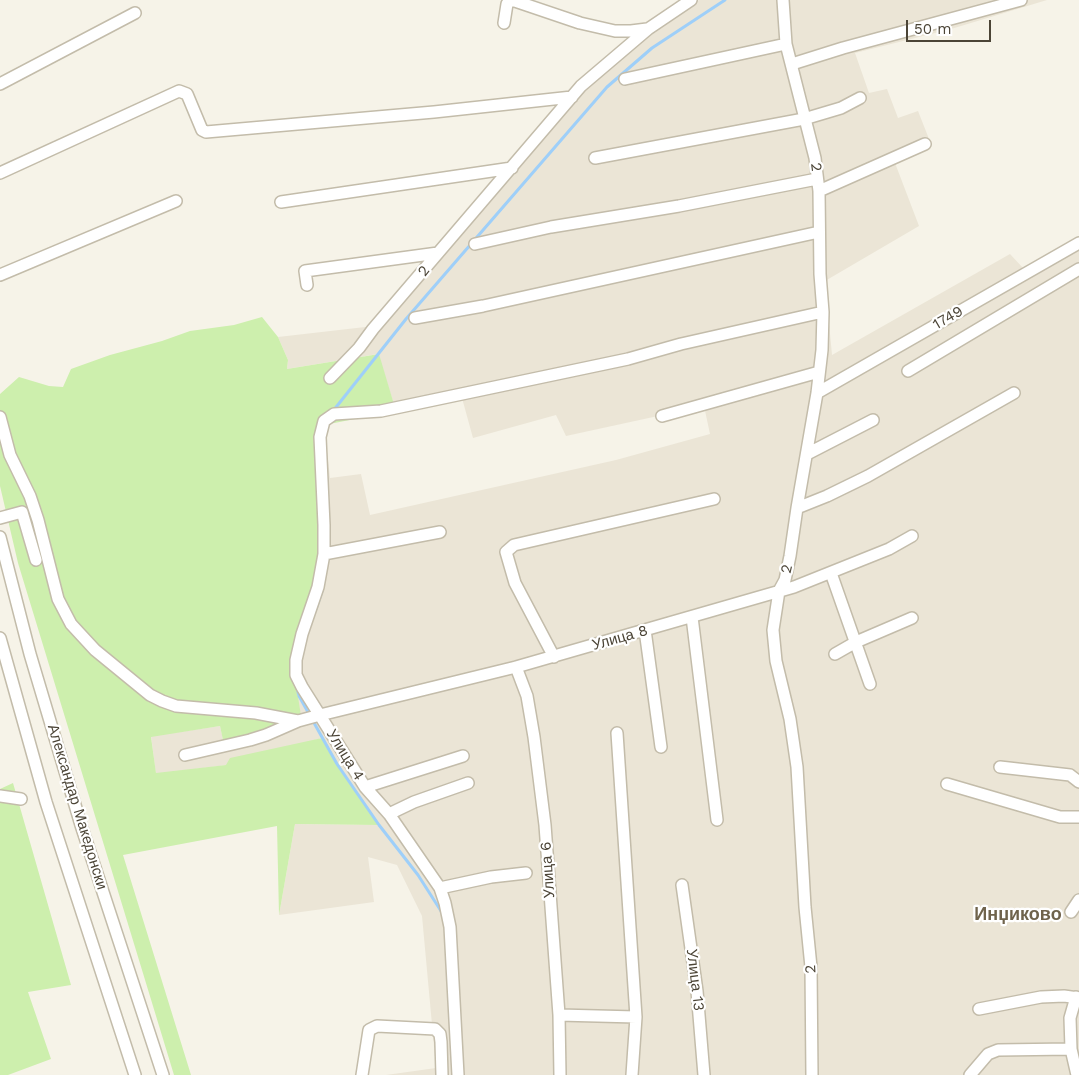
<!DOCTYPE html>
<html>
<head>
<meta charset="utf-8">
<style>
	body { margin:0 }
	#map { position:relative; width:1079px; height:1075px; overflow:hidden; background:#f6f3e8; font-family:"Work Sans",sans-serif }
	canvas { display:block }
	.scale { position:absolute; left:906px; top:20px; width:85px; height:22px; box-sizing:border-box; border:2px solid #4b4436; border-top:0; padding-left:6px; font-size:15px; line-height:18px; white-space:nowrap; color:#4b4436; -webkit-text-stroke:4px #fff; paint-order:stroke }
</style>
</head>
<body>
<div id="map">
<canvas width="1079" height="1075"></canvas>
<div class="scale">50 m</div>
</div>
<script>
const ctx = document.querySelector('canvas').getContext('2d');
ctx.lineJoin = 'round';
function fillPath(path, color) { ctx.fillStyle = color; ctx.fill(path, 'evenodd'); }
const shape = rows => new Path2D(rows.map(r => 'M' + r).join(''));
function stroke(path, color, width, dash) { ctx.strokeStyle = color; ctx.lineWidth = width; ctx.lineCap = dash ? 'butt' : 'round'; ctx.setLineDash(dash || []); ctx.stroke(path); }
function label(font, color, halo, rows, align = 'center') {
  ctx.font = font + ' "Work Sans",sans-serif'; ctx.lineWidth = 4.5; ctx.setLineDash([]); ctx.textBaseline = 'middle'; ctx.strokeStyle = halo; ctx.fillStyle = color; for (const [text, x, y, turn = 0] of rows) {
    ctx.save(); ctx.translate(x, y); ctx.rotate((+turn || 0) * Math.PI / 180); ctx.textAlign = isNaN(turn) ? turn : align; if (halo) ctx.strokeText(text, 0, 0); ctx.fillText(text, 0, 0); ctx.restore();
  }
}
fillPath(shape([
	[699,0,1047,0,951,29,855,53,869,93,887,89,898,118,918,111,931,144,895,163,919,226,825,281,832,355,1010,254,1023,268,1079,245,1079,1075,386,1075,436,1068,422,916,397,865,368,857,374,902,279,915,295,824,378,825,337,764,322,738,227,765,156,774,151,736,220,726,224,744,299,696,294,671,325,431,330,478,361,474,370,515,616,460,710,434,704,406,566,436,556,415,473,438,462,398,396,411,378,354,287,369,288,360,278,337,374,326,479,211,605,68]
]), '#ebe5d6');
fillPath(shape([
	[262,317,278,337,288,360,287,369,379,354,396,411,324,425,329,553,321,597,307,632,294,671,301,716,224,745,220,726,151,737,156,773,226,765,230,758,322,738,337,764,379,825,295,824,279,915,277,826,123,855,191,1075,174,1075,18,563,0,486,0,394,19,377,49,386,63,387,71,369,110,355,162,341,190,331,234,325],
	[13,783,71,985,28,992,51,1059,8,1075,0,1075,0,789]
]), '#cdefad');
stroke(shape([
	[333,411,406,319,607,87,652,48,725,0],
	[316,609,322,591],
	[297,688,299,696,337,764,379,825,418,875,441,911]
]), '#9ecff9', 3);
const minor = shape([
	[783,0,786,44,815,158,819,191,820,274,823,312,822,350,817,393,797,508,790,556,785,580,779,591,773,630,776,661,790,719,797,767,805,907,811,967,812,1075],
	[504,23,507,4,510,1,515,1,580,23,615,31,631,31,647,29],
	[792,64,843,48,1021,0],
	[625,79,786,44],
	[0,84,135,13],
	[595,158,804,119,841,108,860,98],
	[0,173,179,91,187,94,202,130,206,132,434,112,572,97],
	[819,191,925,144],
	[281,202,512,168],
	[475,244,551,227,679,206,817,179],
	[0,275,176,201],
	[307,285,305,271,438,253],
	[415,318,483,306,819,232],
	[908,371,1079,269],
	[330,378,359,348,373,329,581,86,648,29,691,0],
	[817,393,1079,243],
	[662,416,819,372],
	[0,417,10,455,30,496,38,520,58,599,71,624,95,650,150,695,162,701,176,706,256,713,298,721],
	[807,454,873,420],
	[797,508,827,496,868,476,1014,393],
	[0,518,22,512,36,560],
	[0,537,30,654,81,825,163,1075],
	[324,554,440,532],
	[831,573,870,684],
	[692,617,717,820],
	[645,630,661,747],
	[0,638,46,802,135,1075],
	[835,654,856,642,912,618],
	[554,657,515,583,506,552,514,545,714,499],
	[516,667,527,696,534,737,545,825,559,1015,560,1075],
	[617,733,636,1017,632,1075],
	[185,755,250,740,266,735,298,721,320,715,516,667,794,587,889,549,912,536],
	[1000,767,1070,775,1079,782],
	[947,784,1060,817,1079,817],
	[365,787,463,756],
	[0,796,21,799],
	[389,814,414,802,468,783],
	[682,885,697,991,704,1075],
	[440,888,491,877,526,873],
	[1071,912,1079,900],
	[1076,997,1070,1018,1071,1049,1077,1075],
	[979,1009,1041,997,1064,996,1079,998],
	[559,1015,636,1017],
	[362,1075,369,1030,377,1026,435,1029,440,1034,441,1042,442,1075],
	[458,1075,450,927,445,903,440,888,389,814,365,787,302,687,296,675,296,660,302,634,318,587,324,554,324,525,320,437,324,421,334,414,381,411,628,359,681,344,823,312],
	[970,1075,988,1054,998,1050,1071,1049]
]);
stroke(minor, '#c3bcaa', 14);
stroke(minor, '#fff', 11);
label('15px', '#4b4436', '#fff', [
	["2",816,167,83],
	["2",424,271,-52],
	["1749",948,318,-30],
	["2",787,569,-77],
	["Улица 8",620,638,-16],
	["Улица 4",345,755,58],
	["Александар Македонски",77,807,73],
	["Улица 6",548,870,-94],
	["2",811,969,-93],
	["Улица 13",695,980,83]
]);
label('bold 18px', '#6f634c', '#fff', [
	["Инџиково",1018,915]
]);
</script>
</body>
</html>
